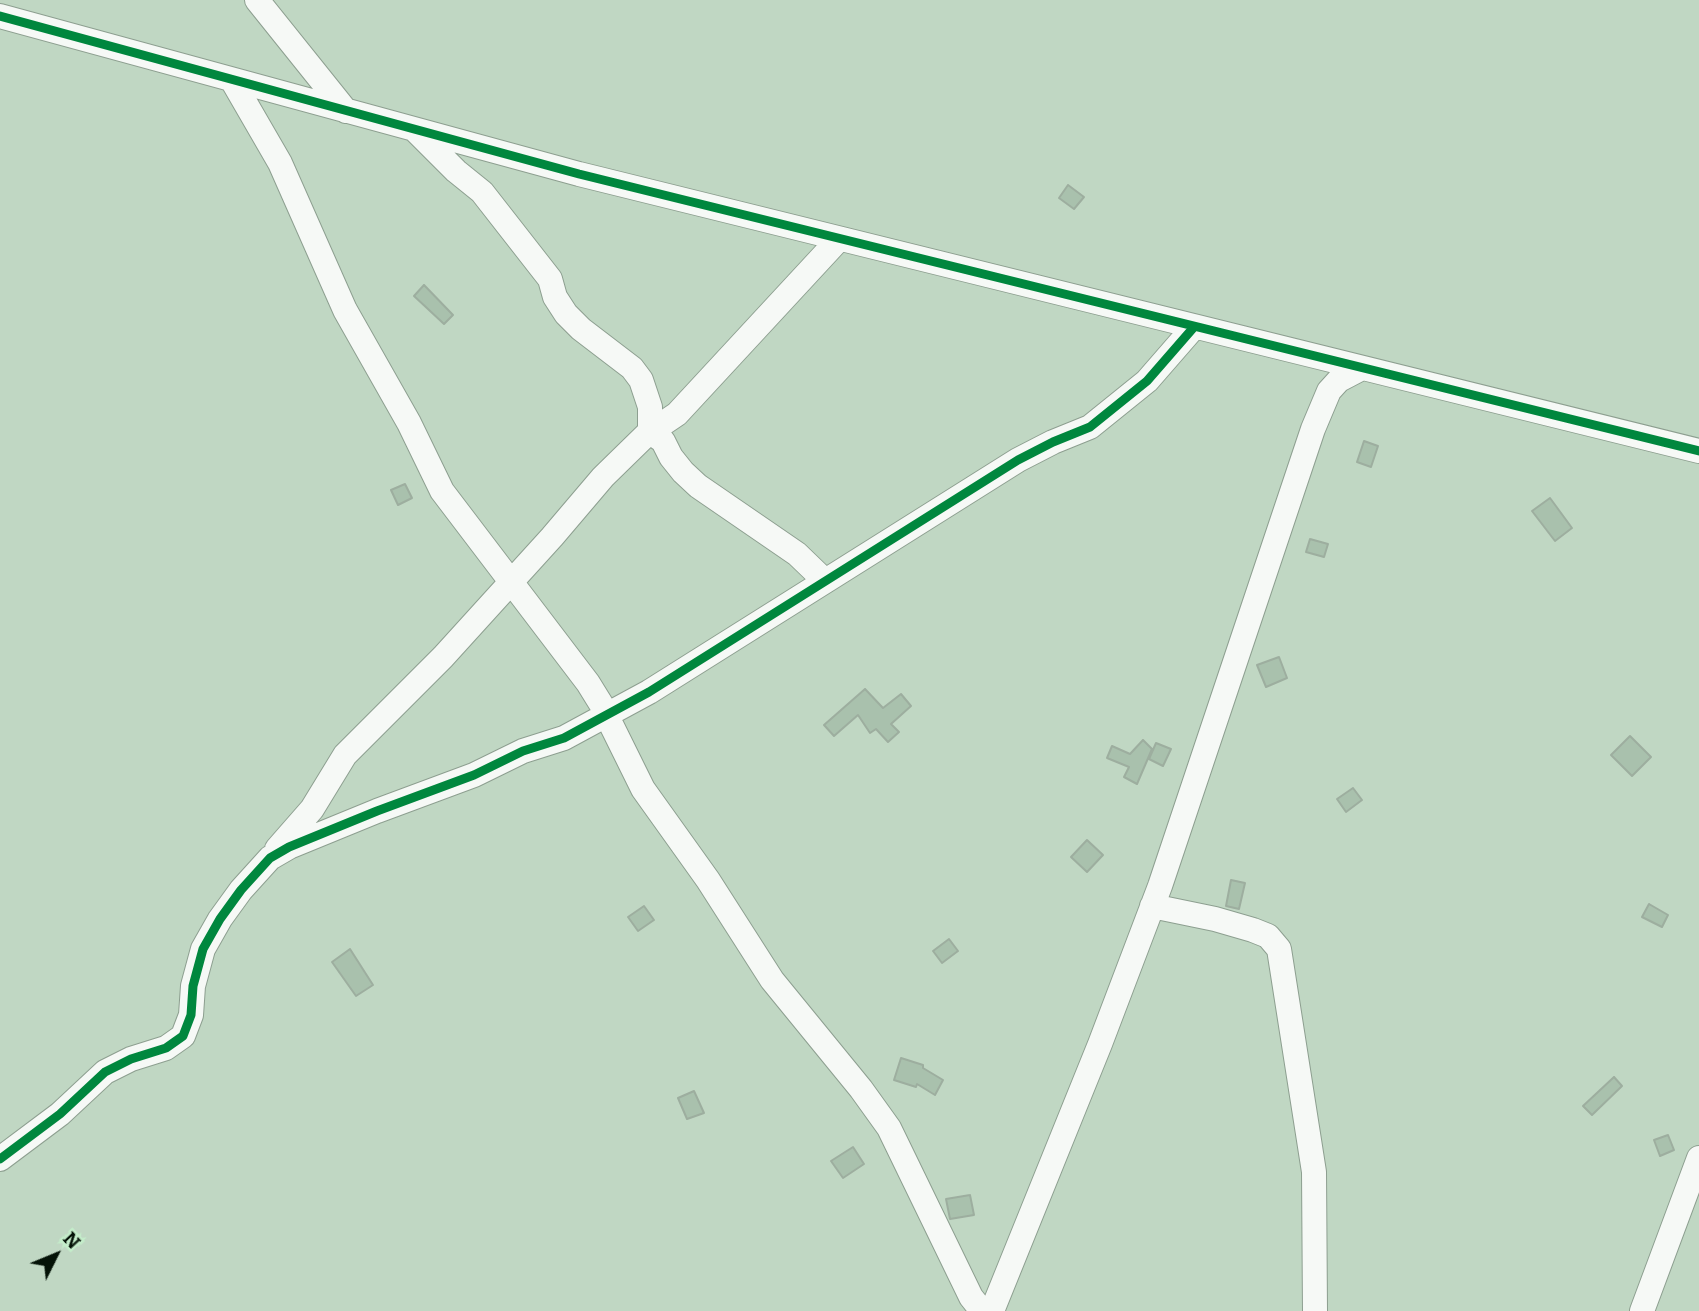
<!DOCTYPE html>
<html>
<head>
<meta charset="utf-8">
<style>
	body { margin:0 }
	#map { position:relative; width:1699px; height:1311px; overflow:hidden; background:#c0d7c3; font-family:Bitter,serif }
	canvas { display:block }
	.north { position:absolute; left:21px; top:1220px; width:70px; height:70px; -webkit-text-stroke:5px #c4edca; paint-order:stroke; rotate:47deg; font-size:19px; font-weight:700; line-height:28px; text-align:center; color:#041207 }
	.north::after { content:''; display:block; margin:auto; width:24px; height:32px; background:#041207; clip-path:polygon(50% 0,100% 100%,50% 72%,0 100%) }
</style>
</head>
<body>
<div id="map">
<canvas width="1699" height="1311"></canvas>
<div class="north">N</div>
</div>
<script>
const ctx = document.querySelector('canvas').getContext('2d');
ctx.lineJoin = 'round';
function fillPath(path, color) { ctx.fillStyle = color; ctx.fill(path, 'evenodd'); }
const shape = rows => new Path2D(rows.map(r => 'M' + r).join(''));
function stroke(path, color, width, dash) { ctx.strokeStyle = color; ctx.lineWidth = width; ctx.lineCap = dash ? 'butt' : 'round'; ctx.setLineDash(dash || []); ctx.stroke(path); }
const building = shape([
	[1068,185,1084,197,1074,209,1059,198,1068,185],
	[424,285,453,315,444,324,414,296,424,285],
	[1364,441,1378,446,1371,467,1357,462,1364,441],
	[405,484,412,498,398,505,391,490,405,484],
	[1550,498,1572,528,1555,541,1532,511,1550,498],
	[1310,539,1328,544,1324,557,1306,552,1310,539],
	[1279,657,1287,678,1266,687,1257,665,1279,657],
	[865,689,883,708,901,694,911,706,891,724,899,732,888,742,876,729,870,733,858,715,834,736,824,725,865,689],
	[1630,736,1651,757,1632,776,1611,755,1630,736],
	[1143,740,1152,749,1137,784,1124,777,1129,767,1107,758,1112,746,1130,754,1143,740],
	[1156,743,1171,749,1163,766,1149,759,1156,743],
	[1353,788,1362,800,1346,812,1337,799,1353,788],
	[1087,840,1103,855,1087,872,1071,857,1087,840],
	[1231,880,1245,883,1239,909,1226,906,1231,880],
	[1649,904,1668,915,1662,927,1642,917,1649,904],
	[644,906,654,920,638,931,628,917,644,906],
	[949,939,958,951,942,963,933,951,949,939],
	[350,949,373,985,356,996,332,962,350,949],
	[901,1058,923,1065,923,1068,943,1080,935,1095,917,1084,916,1087,894,1080,901,1058],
	[1614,1077,1622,1086,1592,1115,1583,1106,1614,1077],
	[694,1091,704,1113,687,1119,678,1098,694,1091],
	[1668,1135,1674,1150,1660,1156,1654,1140,1668,1135],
	[853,1147,864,1164,843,1178,831,1161,853,1147],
	[970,1195,974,1215,950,1219,946,1199,970,1195]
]);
fillPath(building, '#a9c1ad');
stroke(building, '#9dae9f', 2);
const minor = shape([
	[257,0,346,111],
	[0,16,579,174,1699,451],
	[232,80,280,163,345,310,409,423,442,491,588,683,601,704,643,789,708,880,772,980,861,1089,889,1128,971,1297,982,1311],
	[415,130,456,171,482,192,550,279,555,297,566,314,581,329,632,368,641,380,650,407,650,432,663,441,671,457,683,472,698,486,797,554,825,581],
	[277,849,312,809,345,755,443,657,552,537,603,477,646,435,677,414,839,239],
	[1152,906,1215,919,1253,930,1268,936,1279,949,1314,1172,1315,1311],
	[0,1159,60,1114,105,1072,131,1059,166,1048,183,1036,191,1015,193,986,203,949,220,919,241,890,270,858,289,847,377,811,474,775,523,751,564,738,649,692,1018,460,1053,442,1090,427,1147,381,1194,327],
	[992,1311,1100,1044,1160,886,1313,429,1329,391,1339,380,1360,369],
	[1642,1311,1699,1158]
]);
stroke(minor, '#8d9f90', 26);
stroke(minor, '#f6f9f6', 24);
stroke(shape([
	[0,16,579,174,1699,451],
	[0,1159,60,1114,105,1072,131,1059,166,1048,183,1036,191,1015,193,986,203,949,220,919,241,890,270,858,289,847,377,811,474,775,523,751,564,738,649,692,1018,460,1053,442,1090,427,1147,381,1194,327]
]), '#00873e', 9);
</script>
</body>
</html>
